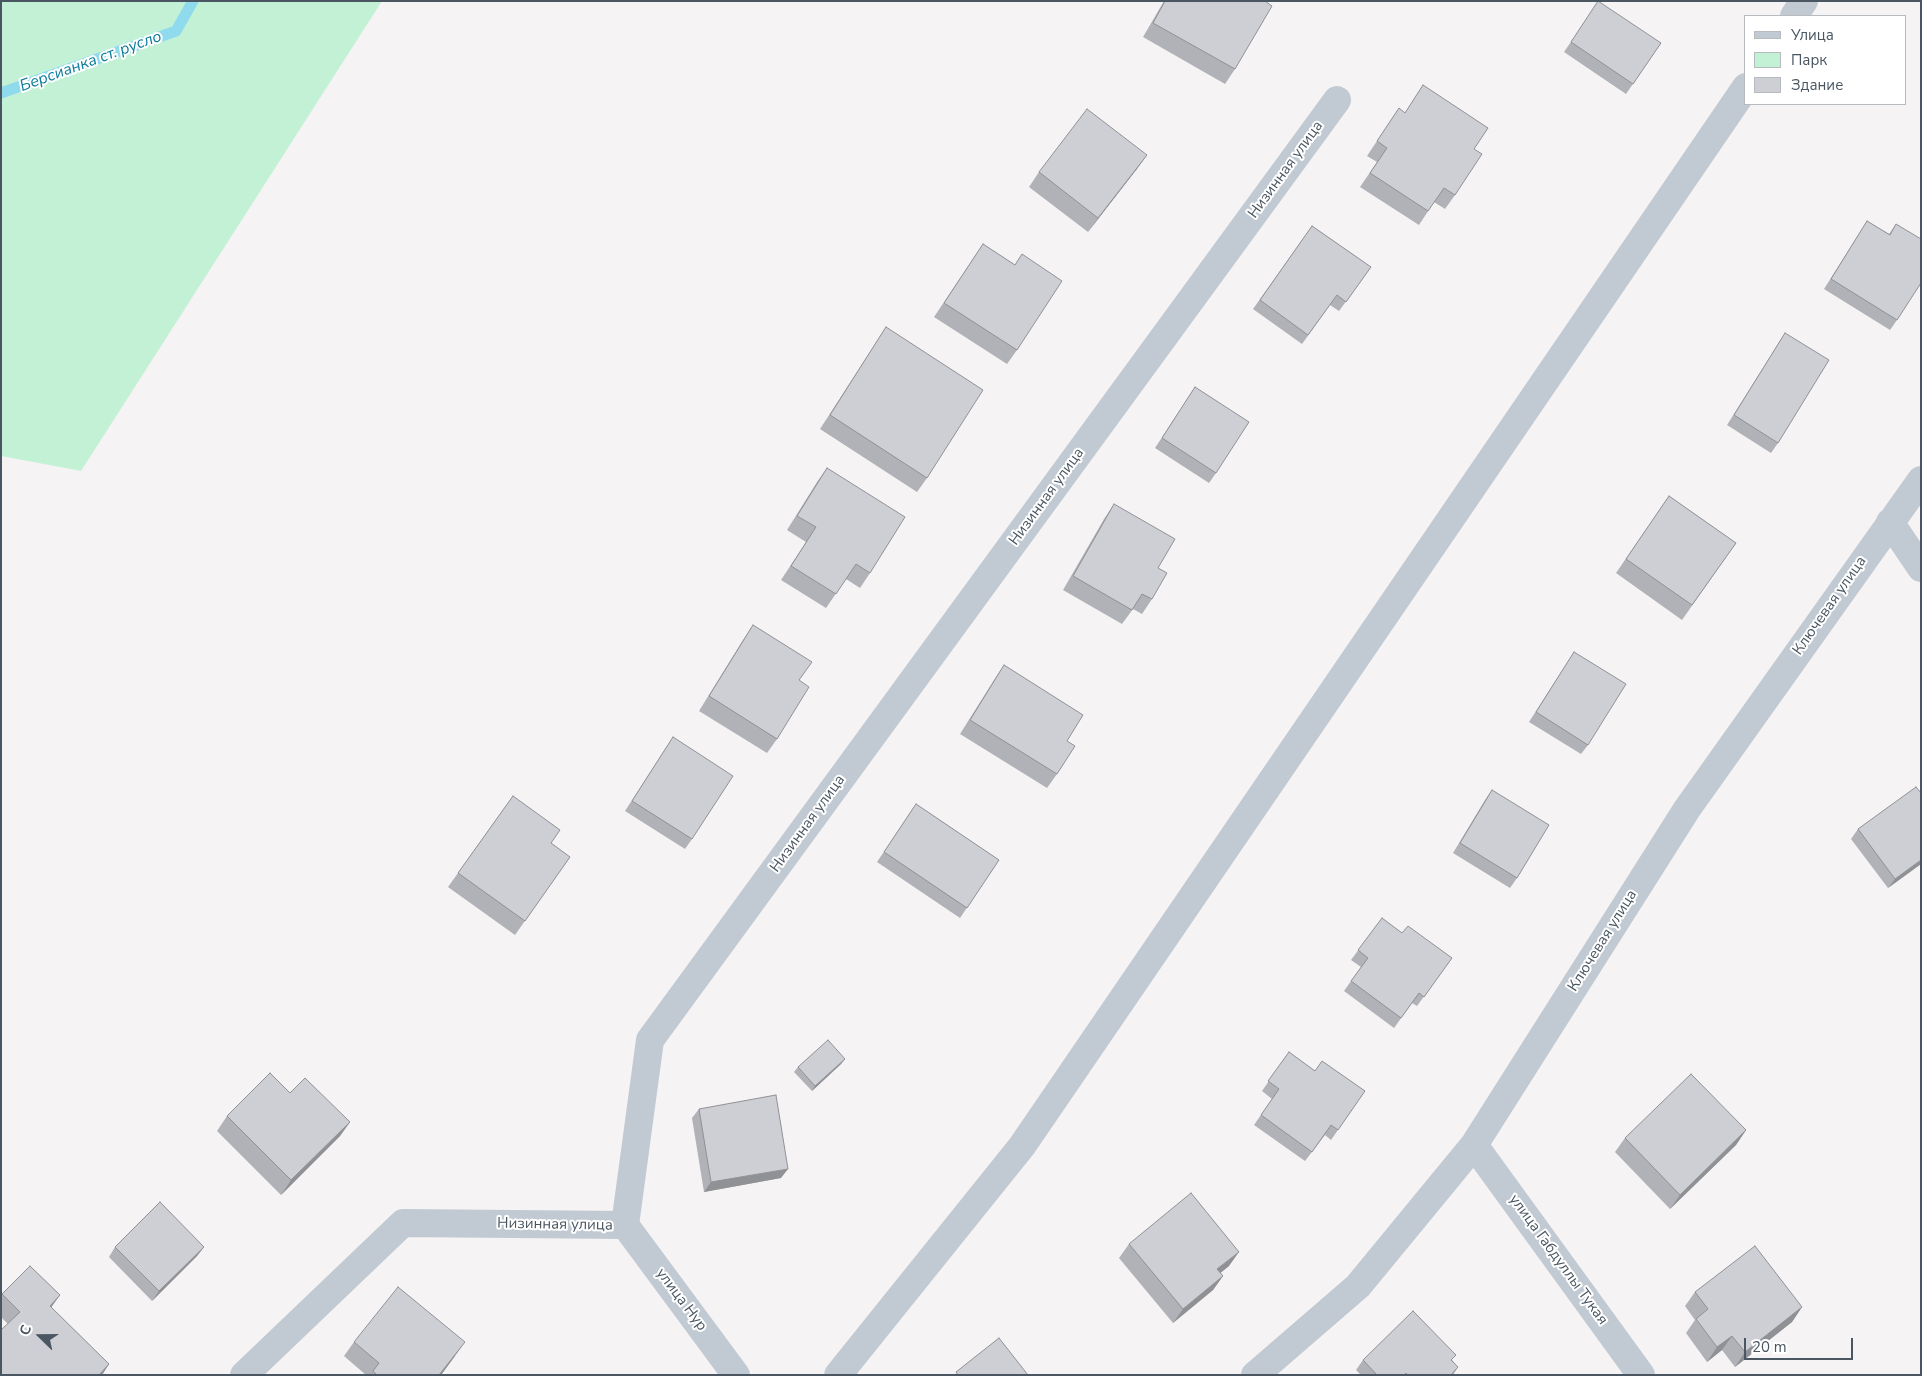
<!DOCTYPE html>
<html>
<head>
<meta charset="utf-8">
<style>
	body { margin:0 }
	#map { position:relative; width:1922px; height:1376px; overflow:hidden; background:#f5f3f3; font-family:"Nunito Sans",sans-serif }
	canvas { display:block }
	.frame { position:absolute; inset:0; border:2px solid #4a5661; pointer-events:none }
	.legend { position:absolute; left:1744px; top:15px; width:162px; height:90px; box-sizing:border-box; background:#fff; border:1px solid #b7bbc0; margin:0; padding:6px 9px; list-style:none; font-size:15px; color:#4a5661 }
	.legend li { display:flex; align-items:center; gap:10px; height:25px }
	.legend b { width:25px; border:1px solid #b7bbc0 }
	.north { position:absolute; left:15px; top:1311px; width:50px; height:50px; -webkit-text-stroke:4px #fff; paint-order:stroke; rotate:292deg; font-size:14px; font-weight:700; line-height:20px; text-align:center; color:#4a5661 }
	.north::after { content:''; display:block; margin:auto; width:18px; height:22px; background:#4a5661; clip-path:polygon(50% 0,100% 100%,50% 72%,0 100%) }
	.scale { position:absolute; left:1744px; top:1338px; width:109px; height:22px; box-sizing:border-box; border:2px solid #4a5661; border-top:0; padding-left:6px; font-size:15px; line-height:18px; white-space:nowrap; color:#4a5661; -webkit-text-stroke:4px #fff; paint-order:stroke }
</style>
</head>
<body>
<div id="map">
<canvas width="1922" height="1376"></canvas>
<div class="frame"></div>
<ul class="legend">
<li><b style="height:6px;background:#c1cad2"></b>Улица</li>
<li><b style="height:14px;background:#c3f1d5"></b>Парк</li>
<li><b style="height:14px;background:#cdcfd5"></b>Здание</li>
</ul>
<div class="north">С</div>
<div class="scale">20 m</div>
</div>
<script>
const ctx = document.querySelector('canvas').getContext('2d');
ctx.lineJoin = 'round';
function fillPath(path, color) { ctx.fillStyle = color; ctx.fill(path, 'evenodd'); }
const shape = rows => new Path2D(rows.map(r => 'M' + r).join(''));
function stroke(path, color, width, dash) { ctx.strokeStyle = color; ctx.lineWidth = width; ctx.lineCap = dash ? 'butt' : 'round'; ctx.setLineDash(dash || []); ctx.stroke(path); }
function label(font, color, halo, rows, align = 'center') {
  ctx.font = font + ' "Nunito Sans",sans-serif'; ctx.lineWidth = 4; ctx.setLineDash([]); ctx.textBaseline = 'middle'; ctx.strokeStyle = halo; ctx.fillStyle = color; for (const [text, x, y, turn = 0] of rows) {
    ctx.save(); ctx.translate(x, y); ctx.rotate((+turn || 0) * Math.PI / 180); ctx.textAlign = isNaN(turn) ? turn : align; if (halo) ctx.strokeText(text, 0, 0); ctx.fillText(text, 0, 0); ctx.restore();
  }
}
fillPath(shape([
	[1,1,382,1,81,471,1,456]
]), '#c3f1d5');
stroke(shape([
	[1,93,176,31,193,1]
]), '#90daee', 11);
stroke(shape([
	[1794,16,1804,1],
	[1890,522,1921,568],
	[1474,1145,1641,1375],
	[625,1225,736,1375],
	[244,1375,403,1223,625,1225,650,1040,1337,100],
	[838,1375,1022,1146,1746,87],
	[1255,1375,1358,1286,1474,1145,1687,809,1921,480]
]), '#c1cad2', 28);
fillPath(shape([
	[1164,1,1265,1,1235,69,1225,84,1143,37],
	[1592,11,1661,43,1626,94,1564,52],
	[1423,85,1474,149,1455,195,1445,209,1434,202,1419,225,1360,187,1377,162,1367,156,1399,108,1405,113],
	[1147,155,1088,232,1029,187,1039,172],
	[1867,221,1889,234,1896,224,1897,320,1890,330,1824,289],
	[1312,226,1371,267,1339,311,1330,305,1302,344,1253,309],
	[983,244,1015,265,1022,254,1017,350,1007,364,934,317],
	[886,327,927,478,917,492,820,429],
	[1785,333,1778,443,1771,453,1727,425],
	[1195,387,1216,473,1209,483,1155,448],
	[827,468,870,573,860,588,846,579,826,608,781,580,806,542,787,530,817,482],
	[1669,496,1736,543,1682,620,1616,573],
	[1114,504,1158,568,1152,599,1142,614,1133,609,1122,624,1063,590,1104,519],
	[753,625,777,739,767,753,699,711,743,640],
	[1574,652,1588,745,1581,754,1529,722],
	[1004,665,1057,774,1047,788,960,734,994,680],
	[673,737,692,839,685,849,625,811],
	[1492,790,1517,878,1510,888,1453,853,1485,800],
	[513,796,551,843,570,857,515,935,448,887],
	[916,804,999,860,960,918,877,862],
	[1858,829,1921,864,1888,888,1851,839],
	[1382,918,1402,933,1452,958,1417,1006,1412,1003,1394,1028,1344,991,1361,967,1351,960],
	[1289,1052,1315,1071,1365,1091,1331,1140,1325,1135,1305,1161,1254,1125,1272,1099,1262,1091],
	[845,1059,841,1064,812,1091,794,1072,798,1067],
	[290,1093,350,1122,340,1136,281,1195,217,1131,227,1116],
	[699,1109,781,1178,704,1192,692,1118],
	[1746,1130,1736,1145,1670,1209,1615,1152,1625,1138],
	[1129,1244,1229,1266,1220,1273,1223,1276,1213,1290,1173,1323,1119,1258],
	[115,1247,204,1247,197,1256,152,1301,109,1257],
	[30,1266,60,1295,51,1307,109,1364,102,1375,1,1375,1,1330,8,1324,1,1317,1,1295],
	[1695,1292,1802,1307,1792,1322,1735,1367,1722,1350,1707,1362,1686,1333,1695,1320,1685,1306],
	[354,1342,455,1356,441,1375,366,1375,344,1356],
	[1363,1360,1452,1360,1458,1367,1453,1375,1361,1375,1356,1370]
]), '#b0b2b7');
fillPath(shape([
	[1147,155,1137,169,1088,232,1098,218],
	[1921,860,1921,864,1888,888,1895,879],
	[845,1059,841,1064,812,1091,815,1086],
	[350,1122,340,1136,281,1195,291,1180],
	[1746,1130,1736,1145,1670,1209,1680,1195],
	[788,1169,781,1178,704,1192,711,1182],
	[204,1247,197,1256,152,1301,159,1291],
	[1239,1252,1229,1266,1208,1283,1217,1269],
	[1223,1276,1213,1290,1173,1323,1183,1309],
	[60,1295,50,1309,50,1306],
	[1802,1307,1792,1322,1735,1367,1745,1352],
	[1732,1336,1722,1350,1707,1362,1717,1347],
	[465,1342,455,1356,441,1375,439,1375],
	[109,1364,102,1375,99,1375]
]), '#909195');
const building = shape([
	[1165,1,1265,1,1272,6,1235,69,1153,23,1165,1],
	[1598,1,1661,43,1633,84,1571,42,1598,1],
	[1423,85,1488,128,1474,149,1482,154,1455,195,1444,188,1428,211,1370,173,1387,148,1377,141,1399,108,1405,113,1423,85],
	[1087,109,1147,155,1098,218,1039,172,1087,109],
	[1867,221,1890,235,1896,224,1921,239,1921,283,1897,320,1831,279,1867,221],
	[1312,226,1371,267,1346,302,1337,295,1308,335,1260,300,1312,226],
	[983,244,1015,265,1022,254,1062,281,1017,350,944,303,983,244],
	[886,327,983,390,927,478,830,415,886,327],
	[1785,333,1829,360,1778,443,1734,415,1785,333],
	[1195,387,1249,422,1216,473,1162,438,1195,387],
	[827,468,905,517,870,573,856,564,836,594,791,566,816,527,797,516,827,468],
	[1669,496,1736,543,1692,605,1626,559,1669,496],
	[1114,504,1175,539,1158,568,1167,573,1152,599,1142,594,1132,610,1073,576,1114,504],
	[753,625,812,662,799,680,809,687,777,739,709,696,753,625],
	[1574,652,1626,684,1588,745,1536,712,1574,652],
	[1004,665,1083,715,1067,741,1075,746,1057,774,970,720,1004,665],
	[673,737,733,776,692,839,632,801,673,737],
	[1916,787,1921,793,1921,860,1895,879,1858,829,1916,787],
	[1492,790,1549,825,1517,878,1460,843,1492,790],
	[513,796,560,830,551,843,570,857,525,921,458,873,513,796],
	[916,804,999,860,967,908,884,852,916,804],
	[1382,918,1402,933,1408,926,1452,958,1424,997,1419,993,1401,1018,1351,981,1368,958,1358,950,1382,918],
	[828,1040,845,1059,815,1086,798,1067,828,1040],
	[1289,1052,1315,1071,1322,1061,1365,1091,1338,1130,1331,1125,1312,1152,1261,1115,1279,1089,1268,1081,1289,1052],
	[270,1073,290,1093,305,1078,350,1122,291,1180,227,1116,270,1073],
	[1691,1074,1746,1130,1680,1195,1625,1138,1691,1074],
	[776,1095,788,1169,711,1182,699,1109,776,1095],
	[1191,1193,1239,1252,1217,1269,1223,1276,1183,1309,1129,1244,1191,1193],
	[160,1202,204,1247,159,1291,115,1247,160,1202],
	[1755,1246,1802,1307,1745,1352,1732,1336,1717,1347,1696,1319,1708,1309,1695,1292,1755,1246],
	[30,1266,60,1295,50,1306,109,1364,99,1375,3,1375,1,1373,1,1330,20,1312,2,1294,30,1266],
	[398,1287,465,1342,439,1375,377,1375,373,1371,379,1363,354,1342,398,1287],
	[1413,1311,1456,1355,1451,1360,1458,1367,1451,1375,1407,1375,1406,1373,1404,1375,1377,1375,1363,1360,1413,1311],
	[999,1338,1028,1375,958,1375,956,1372,999,1338]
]);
fillPath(building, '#cdcfd5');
stroke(building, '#909195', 1);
label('15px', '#4a5661', '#fff', [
	["Низинная улица",1286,170,-54],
	["Низинная улица",1047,497,-54],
	["Ключевая улица",1830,606,-55],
	["Низинная улица",808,824,-54],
	["Ключевая улица",1603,941,-58],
	["Низинная улица",555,1225,1],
	["улица Габдуллы Тукая",1558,1260,54],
	["улица Нур",681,1300,53]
]);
label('italic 16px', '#0c7c9b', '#fff', [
	["Берсианка ст. русло",91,62,-20]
]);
</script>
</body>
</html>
